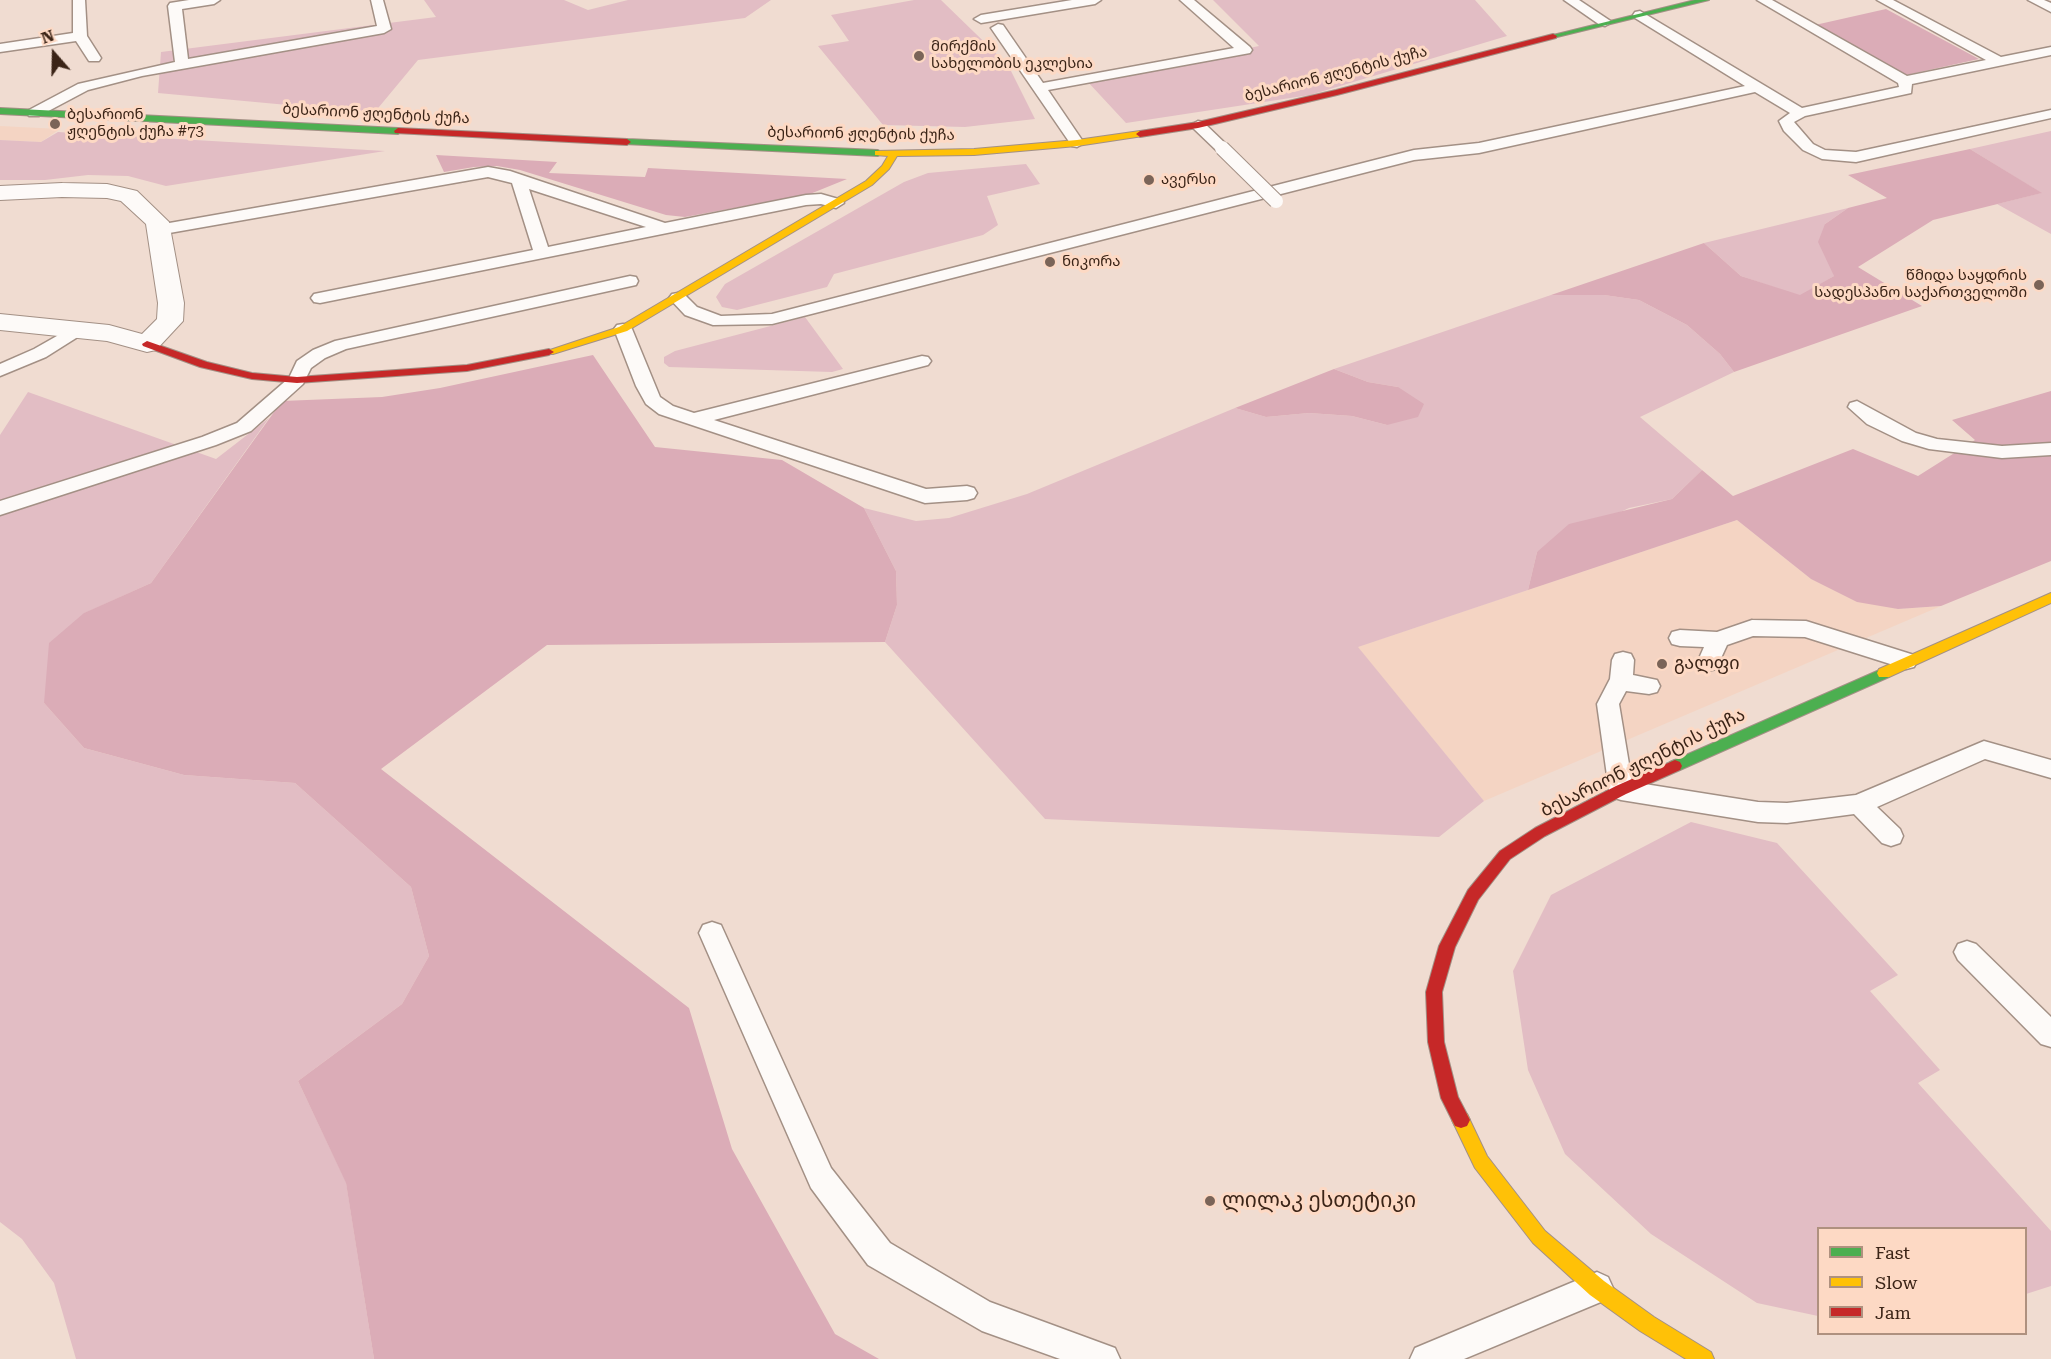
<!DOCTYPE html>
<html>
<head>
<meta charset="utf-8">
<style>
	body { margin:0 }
	#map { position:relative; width:2051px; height:1359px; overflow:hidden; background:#f0dcd1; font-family:"Roboto Serif",serif }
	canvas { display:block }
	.legend { position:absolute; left:1817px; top:1227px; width:210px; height:108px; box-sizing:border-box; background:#fdd9c4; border:2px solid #af917f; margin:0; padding:8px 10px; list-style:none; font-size:18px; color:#3b2417 }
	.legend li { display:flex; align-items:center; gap:12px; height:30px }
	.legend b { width:30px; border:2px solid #af917f }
	.north { position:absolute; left:24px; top:24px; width:60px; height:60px; -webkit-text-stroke:4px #fdd9c4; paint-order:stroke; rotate:340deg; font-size:16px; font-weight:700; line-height:24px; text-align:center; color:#3b2417 }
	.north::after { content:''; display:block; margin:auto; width:21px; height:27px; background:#3b2417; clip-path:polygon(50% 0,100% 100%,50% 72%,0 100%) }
</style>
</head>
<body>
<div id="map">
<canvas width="2051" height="1359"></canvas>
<ul class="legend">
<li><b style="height:8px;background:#4caf50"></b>Fast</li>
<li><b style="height:8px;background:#ffc107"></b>Slow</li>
<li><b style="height:8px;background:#c62828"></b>Jam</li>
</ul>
<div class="north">N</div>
</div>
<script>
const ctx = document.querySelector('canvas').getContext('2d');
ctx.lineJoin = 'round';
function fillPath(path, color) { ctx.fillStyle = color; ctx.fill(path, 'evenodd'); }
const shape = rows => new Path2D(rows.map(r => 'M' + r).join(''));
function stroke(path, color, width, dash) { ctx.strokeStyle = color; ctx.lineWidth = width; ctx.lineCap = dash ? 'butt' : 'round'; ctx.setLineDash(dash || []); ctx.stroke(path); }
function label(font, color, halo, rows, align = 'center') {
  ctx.font = font + ' "Roboto Serif","Noto Sans Georgian",serif'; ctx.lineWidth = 6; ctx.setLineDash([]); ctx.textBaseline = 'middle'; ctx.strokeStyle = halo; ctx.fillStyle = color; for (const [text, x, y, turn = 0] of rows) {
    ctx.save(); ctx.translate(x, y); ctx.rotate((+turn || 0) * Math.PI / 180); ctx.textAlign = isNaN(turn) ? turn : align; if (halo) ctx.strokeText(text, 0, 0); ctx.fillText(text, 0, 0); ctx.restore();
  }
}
fillPath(shape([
	[0,126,60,129,41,142,0,140],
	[1737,520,1811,579,1898,609,1941,606,1484,801,1357,647]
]), '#f4d4c3');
fillPath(shape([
	[424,0,564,0,588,10,628,0,771,0,745,18,418,60,374,113,158,93,161,52,436,17],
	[914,0,941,0,1008,65,1035,119,965,127,883,125,818,46,849,41,831,15],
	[1213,0,1475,0,1507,36,1310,95,1126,123,1087,81,1259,46],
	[2051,131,2051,234,1997,204,2041,193,1970,149],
	[58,132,229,142,385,151,166,186,128,176,88,175,45,180,0,180,0,140,41,142],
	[1026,164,1040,184,987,196,998,225,983,235,834,274,827,287,737,310,722,307,716,297,725,284,904,182,928,173],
	[1848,208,1825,224,1834,276,1800,296,1741,276,1704,243],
	[1551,295,1604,295,1639,300,1687,325,1720,354,1734,372,1640,417,1702,470,1672,499,1629,508,1537,552,1528,590,1358,647,1484,801,1439,837,1045,819,885,642,897,605,896,571,864,508,916,521,949,518,1027,494,1235,408,1266,417,1309,413,1352,416,1387,425,1398,387,1368,382,1334,369],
	[805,317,843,369,832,372,669,367,664,363,664,357,675,351],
	[28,392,216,459,269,418,151,583,85,613,44,703,84,748,184,775,295,783,411,887,429,956,402,1004,298,1081,346,1182,374,1359,76,1359,54,1283,22,1239,0,1222,0,435],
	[1691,822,1777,843,1898,975,1870,991,1940,1070,1918,1083,2051,1231,2051,1286,2026,1294,2026,1228,1818,1228,1818,1316,1757,1303,1651,1234,1565,1154,1528,1070,1513,971,1551,895]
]), '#e2bdc4');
fillPath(shape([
	[1886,9,1979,59,1906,75,1815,25],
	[1970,149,2042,193,1933,220,1858,267,1922,306,1734,372,1720,354,1687,325,1639,300,1604,295,1551,295,1704,243,1741,276,1800,295,1834,276,1818,242,1825,224,1848,208,1887,198,1848,175],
	[436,155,557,162,549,173,645,177,648,168,847,179,810,194,685,217,666,215,520,170,497,166,474,167,444,172],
	[593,355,655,447,782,460,864,508,896,571,897,605,885,642,547,645,381,769,689,1008,732,1149,835,1334,879,1359,374,1359,346,1183,298,1081,402,1004,429,956,411,887,295,783,184,775,84,748,44,703,49,643,84,613,151,583,282,401,382,397,440,388],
	[1334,369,1368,382,1398,387,1424,404,1418,417,1387,425,1352,416,1309,413,1266,417,1235,408],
	[2051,391,2051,561,1941,606,1898,609,1857,602,1811,579,1737,520,1528,590,1537,552,1569,524,1672,499,1702,470,1733,496,1853,449,1918,476,1975,440,1952,420]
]), '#dbacb7');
const lane = shape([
	[73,0,85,0,87,36,101,58,99,61,89,61,76,41,0,52,0,44,73,33,73,0],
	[189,0,220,0,214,4,182,9,188,59,377,26,371,0,383,0,391,29,384,33,142,76,88,90,39,116,29,116,27,113,29,110,78,84,175,62,168,6,170,3,189,0],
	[1072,0,1101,0,1095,4,981,23,974,19,981,15,1072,0],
	[1180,0,1194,0,1250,47,1252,50,1250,53,1048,90,1084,143,1077,147,1072,146,991,28,998,24,1003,25,1043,83,1234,48,1180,0],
	[1564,0,1579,0,1612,22,1605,26,1600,25,1564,0],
	[1757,0,1772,0,1907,76,1986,60,1877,0,1893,0,2001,57,2051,47,2051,55,1912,84,1911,93,1805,116,1794,122,1813,144,1825,150,1856,152,2051,110,2051,118,1856,162,1822,159,1803,150,1784,131,1779,121,1790,113,1755,92,1479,153,1414,160,772,324,713,325,685,315,669,298,672,294,678,293,684,294,697,307,721,316,772,314,1414,150,1479,143,1745,86,1635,18,1633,15,1635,12,1640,11,1802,108,1899,87,1898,83,1757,0],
	[2028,0,2044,0,2051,3,2051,12,2028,0],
	[1198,121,1203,122,1227,145,1230,148,1227,151,1217,151,1193,128,1191,125,1198,121],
	[488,167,510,171,665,223,806,195,821,194,842,200,844,203,836,208,821,204,806,205,320,303,314,302,311,298,314,294,533,250,512,183,488,177,158,235,150,230,158,225,488,167],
	[529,189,646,227,548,247,529,189],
	[630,276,636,277,638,281,636,285,346,349,325,358,311,368,303,384,251,431,216,445,0,515,0,501,202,437,237,423,289,378,297,361,313,350,335,341,630,276],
	[78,324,84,325,87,329,84,333,46,357,0,376,0,364,34,349,78,324],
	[623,324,629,325,632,329,660,397,673,406,694,413,922,356,928,357,931,361,928,365,714,420,926,489,967,486,974,488,977,493,974,498,967,500,925,503,659,414,646,404,636,386,614,329,617,325,623,324],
	[1857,401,1916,433,1937,439,2002,446,2051,443,2051,455,2002,458,1929,449,1902,441,1867,424,1848,407,1850,403,1857,401],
	[1752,620,1806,621,1914,655,1917,661,1914,667,1906,669,1805,637,1753,636,1727,645,1716,669,1708,671,1700,669,1697,663,1704,647,1680,646,1672,644,1669,638,1672,632,1680,630,1717,632,1752,620],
	[1623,652,1631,654,1634,660,1633,675,1657,680,1660,686,1657,692,1649,694,1626,691,1619,704,1632,782,1758,802,1787,803,1856,795,1984,741,2051,760,2051,778,1985,759,1877,807,1900,829,1903,836,1900,843,1891,846,1882,843,1854,814,1787,823,1758,822,1621,800,1612,797,1609,790,1597,704,1610,679,1612,660,1615,654,1623,652],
	[712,922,721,925,831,1168,890,1243,990,1302,1115,1348,1120,1359,1060,1359,982,1331,868,1265,811,1188,699,933,703,925,712,922],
	[1967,941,1976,944,2051,1017,2051,1047,2041,1044,1958,960,1954,952,1958,944,1967,941],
	[1597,1272,1608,1277,1613,1288,1608,1299,1464,1359,1410,1359,1415,1348,1597,1272]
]);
const street = shape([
	[62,183,107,184,137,191,169,222,184,303,183,321,156,350,147,352,107,341,0,330,0,314,109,325,142,334,157,319,158,303,146,224,121,201,107,198,62,197,0,200,0,186,62,183]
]);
const fast = shape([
	[1695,0,1709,0,1553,38,1549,36,1695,0],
	[0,108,398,128,402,131,398,134,0,114,0,108],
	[627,139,878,150,883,153,878,156,624,144,624,140,627,139],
	[1884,668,1889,669,1891,673,1889,677,1680,770,1670,770,1668,766,1670,762,1884,668]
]);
const slow = shape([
	[1140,131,1143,132,1143,136,1077,146,974,155,897,156,889,169,872,185,627,331,553,354,545,354,544,352,619,327,866,181,882,166,888,156,875,155,875,151,974,149,1077,140,1140,131],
	[2051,593,2051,603,1889,677,1879,677,1877,673,1879,669,2051,593],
	[1461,1112,1467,1114,1487,1156,1545,1231,1604,1281,1654,1317,1711,1352,1714,1359,1686,1359,1640,1331,1590,1295,1533,1243,1475,1168,1452,1120,1455,1114,1461,1112]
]);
const jam = shape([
	[1553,34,1557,36,1556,38,1337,95,1198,128,1140,137,1136,134,1140,131,1198,122,1336,90,1553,34],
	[398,128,627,139,631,142,627,145,395,133,394,131,398,128],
	[147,341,207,362,252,373,297,377,467,365,549,349,554,352,549,355,467,371,297,383,252,379,200,367,143,346,142,344,147,341],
	[1675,760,1680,762,1682,766,1680,770,1626,794,1545,836,1510,859,1478,900,1455,947,1442,992,1444,1042,1458,1097,1470,1120,1467,1126,1461,1128,1455,1126,1441,1098,1428,1042,1426,992,1439,946,1468,890,1500,851,1535,828,1616,786,1675,760]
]);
stroke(lane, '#a39085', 3);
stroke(street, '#a39085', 2);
stroke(fast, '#a39085', 2);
stroke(slow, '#a39085', 2);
stroke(jam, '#a39085', 2);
fillPath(lane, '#fdfaf8');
fillPath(street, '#fdfaf8');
fillPath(fast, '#4caf50');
fillPath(slow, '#ffc107');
fillPath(jam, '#c62828');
const laneBridge = shape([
	[1222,148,1276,201]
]);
stroke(laneBridge, '#a39085', 16, []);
stroke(laneBridge, '#fdfaf8', 14);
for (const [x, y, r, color] of [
	[919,56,6,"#7a6458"],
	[55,124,6,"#7a6458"],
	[1149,180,6,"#7a6458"],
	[1050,262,6,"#7a6458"],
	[2039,285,6,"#7a6458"],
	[1662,664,6,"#7a6458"],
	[1210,1201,6,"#7a6458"]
]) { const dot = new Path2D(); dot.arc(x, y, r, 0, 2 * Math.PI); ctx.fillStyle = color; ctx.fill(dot); stroke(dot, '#fdd9c4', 2); }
label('15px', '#3b2417', '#fdd9c4', [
	["მირქმის",931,47],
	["სახელობის ეკლესია",931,64],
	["ბესარიონ",67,115],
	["ჟღენტის ქუჩა #73",67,132],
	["ავერსი",1161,180],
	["ნიკორა",1062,262],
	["წმიდა საყდრის",2027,276,"right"],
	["სადესპანო საქართველოში",2027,293,"right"]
], 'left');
label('15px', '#3b2417', '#fdd9c4', [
	["ბესარიონ ჟღენტის ქუჩა",1336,74,-14],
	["ბესარიონ ჟღენტის ქუჩა",376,114,3],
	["ბესარიონ ჟღენტის ქუჩა",861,134,1]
]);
label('18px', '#3b2417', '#fdd9c4', [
	["გალფი",1674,664]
], 'left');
label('18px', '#3b2417', '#fdd9c4', [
	["ბესარიონ ჟღენტის ქუჩა",1643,763,-26]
]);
label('21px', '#3b2417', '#fdd9c4', [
	["ლილაკ ესთეტიკი",1222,1201]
], 'left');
</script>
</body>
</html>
